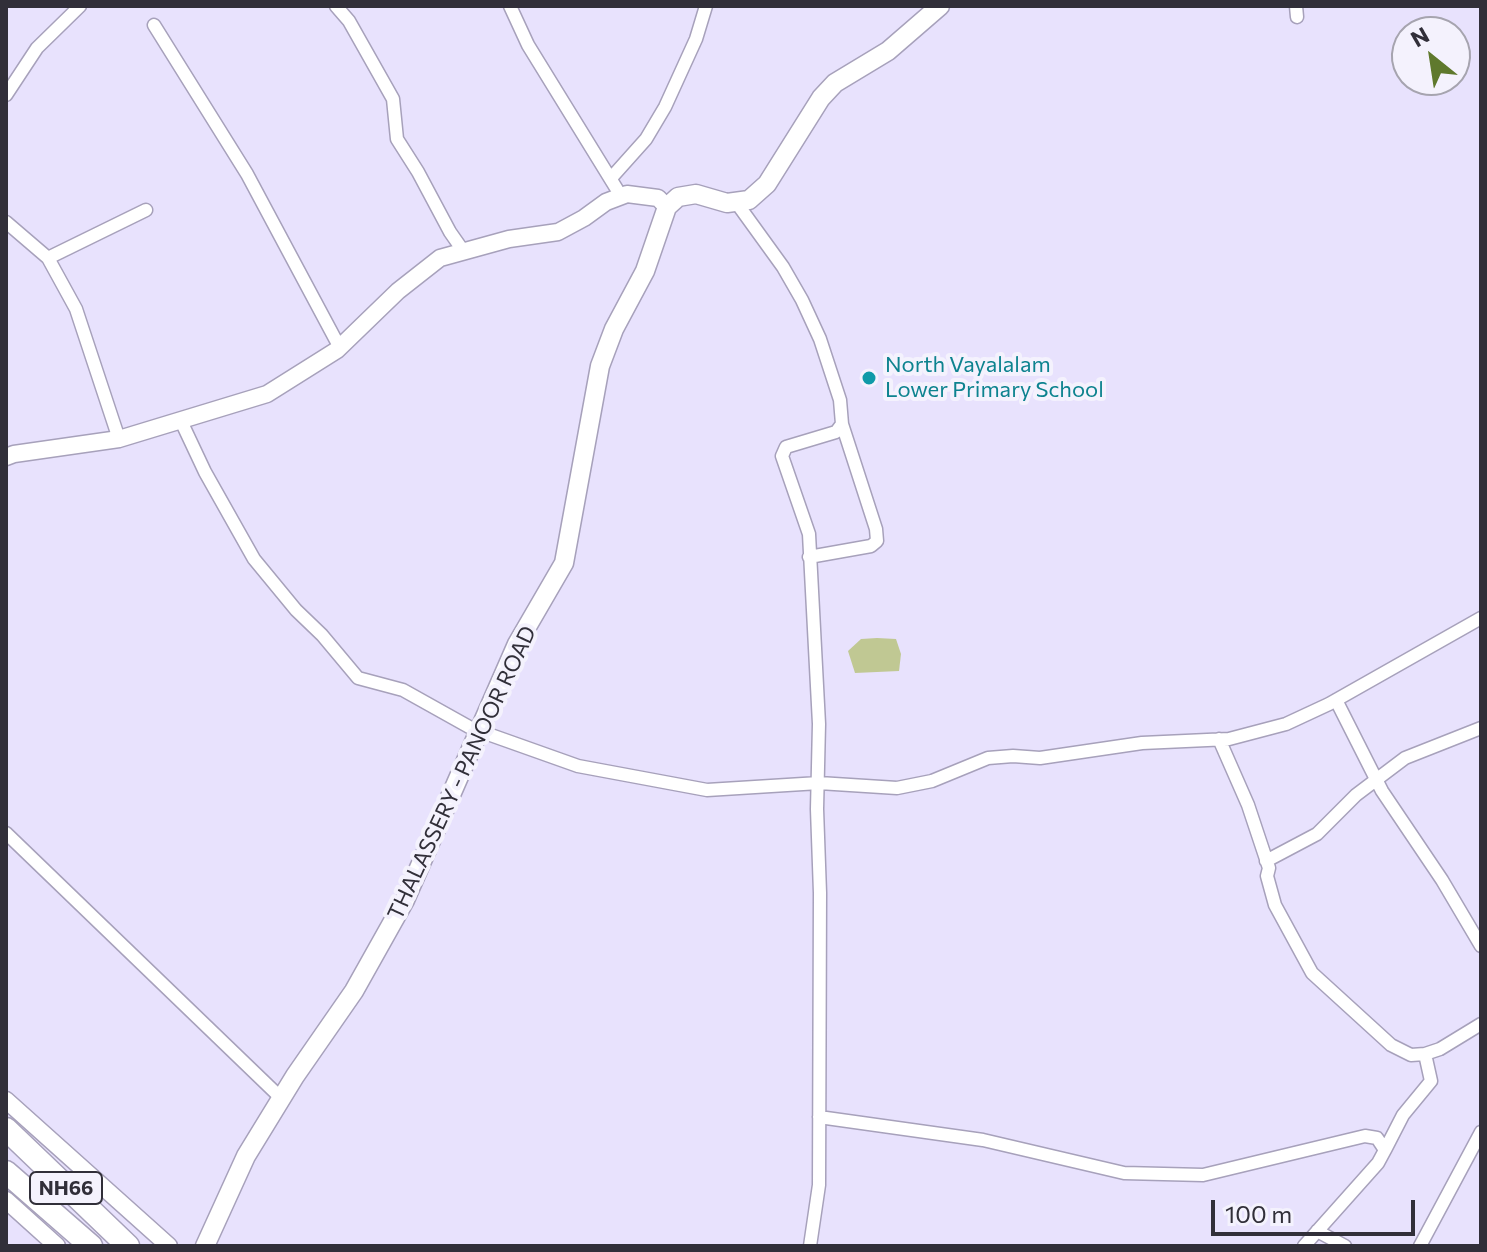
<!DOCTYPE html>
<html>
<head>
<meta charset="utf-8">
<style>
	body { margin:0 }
	#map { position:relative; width:1487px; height:1252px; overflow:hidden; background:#e8e2fd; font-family:Commissioner,sans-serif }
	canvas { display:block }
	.frame { position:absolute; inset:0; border:8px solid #312f39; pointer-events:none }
	.north { position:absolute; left:1391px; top:16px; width:80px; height:80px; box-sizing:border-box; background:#f4f2fd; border:2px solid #a6a4af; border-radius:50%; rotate:330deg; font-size:22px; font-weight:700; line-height:32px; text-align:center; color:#312f39 }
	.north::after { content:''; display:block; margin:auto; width:28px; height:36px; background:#5f792d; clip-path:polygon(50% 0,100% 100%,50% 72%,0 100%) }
	.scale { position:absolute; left:1211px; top:1200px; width:204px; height:36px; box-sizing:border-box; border:4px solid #312f39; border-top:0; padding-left:10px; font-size:24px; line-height:28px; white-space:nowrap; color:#312f39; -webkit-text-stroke:6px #f4f2fd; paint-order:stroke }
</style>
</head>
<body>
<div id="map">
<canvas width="1487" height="1252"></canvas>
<div class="frame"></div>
<div class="north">N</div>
<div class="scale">100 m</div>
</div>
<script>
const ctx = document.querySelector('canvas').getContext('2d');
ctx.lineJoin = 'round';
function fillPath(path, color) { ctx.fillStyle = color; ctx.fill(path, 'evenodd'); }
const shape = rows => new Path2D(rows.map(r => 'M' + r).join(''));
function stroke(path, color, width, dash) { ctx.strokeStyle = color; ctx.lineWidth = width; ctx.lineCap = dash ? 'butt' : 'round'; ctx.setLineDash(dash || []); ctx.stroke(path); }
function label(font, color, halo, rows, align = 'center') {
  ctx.font = font + ' Commissioner,sans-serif'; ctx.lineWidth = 8; ctx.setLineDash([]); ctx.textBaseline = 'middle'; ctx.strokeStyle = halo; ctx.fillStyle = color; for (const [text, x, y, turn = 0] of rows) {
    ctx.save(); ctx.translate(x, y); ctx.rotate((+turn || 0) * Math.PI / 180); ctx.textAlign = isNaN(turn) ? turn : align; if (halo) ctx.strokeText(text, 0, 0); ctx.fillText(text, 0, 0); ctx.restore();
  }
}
fillPath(shape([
	[877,638,896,639,901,654,899,671,855,673,848,651,861,639]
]), '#c0c893');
const minor = shape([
	[336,6,349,21,393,99,397,139,418,172,450,232,464,252],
	[510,6,528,45,621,196],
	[1296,6,1297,17],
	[154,25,247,174,340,348],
	[6,95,37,48,80,6],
	[612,177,646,139,665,107,696,39,706,6],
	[736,202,783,267,802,300,820,339,840,400,842,424,836,432,786,447,782,456,809,534,819,724,817,809,820,893,819,1185,810,1246],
	[6,222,48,258,76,309,119,439],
	[48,258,146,210],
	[181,421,205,472,254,559,296,610,322,635,358,678,403,690,471,728,578,766,707,790,819,783,897,788,932,781,988,758,1013,756,1040,758,1142,743,1229,739,1286,724,1329,704,1481,618],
	[809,557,871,546,877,541,876,529,842,424],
	[1336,700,1382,791,1442,880,1481,946],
	[1219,739,1248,805,1269,868,1267,876,1275,905,1312,973,1391,1045,1411,1055,1425,1054,1440,1049,1481,1024],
	[6,833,281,1098],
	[1266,861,1317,834,1356,795,1405,758,1481,728],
	[819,1117,983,1140,1124,1173,1203,1175,1365,1136,1377,1138,1385,1150,1378,1163,1304,1246],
	[1385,1150,1403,1115,1431,1081,1425,1054],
	[1317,1231,1345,1246],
	[1420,1246,1481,1132]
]);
const tertiary = shape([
	[6,457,14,454,119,439,267,394,337,350,398,291,440,258,509,239,558,232,584,218,606,202,627,194,658,198,667,207],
	[6,1100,169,1246],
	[6,1200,57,1246]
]);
const secondary = shape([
	[205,1246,246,1156,295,1076,354,991,405,900,517,644,564,563,600,366,614,329,645,271,667,207,678,197,696,194,727,203,749,200,767,184,821,98,835,83,888,51,940,6]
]);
const trunk = shape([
	[6,1129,128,1246],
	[6,1172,91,1246]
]);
stroke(minor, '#a7a1bb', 15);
stroke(tertiary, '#a7a1bb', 19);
stroke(secondary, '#a7a1bb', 21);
stroke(trunk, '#a7a1bb', 25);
stroke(minor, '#fff', 12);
stroke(tertiary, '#fff', 16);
stroke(secondary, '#fff', 18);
stroke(trunk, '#fff', 22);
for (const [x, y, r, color] of [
	[869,378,8,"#0f9aa8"]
]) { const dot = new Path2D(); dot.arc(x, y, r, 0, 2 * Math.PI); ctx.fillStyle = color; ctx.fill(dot); stroke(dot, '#f4f2fd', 3); }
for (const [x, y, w] of [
	[66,1188,72]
]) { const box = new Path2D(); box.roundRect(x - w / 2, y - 16, w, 32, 6); ctx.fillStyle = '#f4f2fd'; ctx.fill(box); stroke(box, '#312f39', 2); }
label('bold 20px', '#312f39', null, [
	["NH66",66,1188]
]);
label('22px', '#0d838f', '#f4f2fd', [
	["North Vayalalam",885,365],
	["Lower Primary School",885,390]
], 'left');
label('22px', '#312f39', '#f4f2fd', [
	["THALASSERY - PANOOR ROAD",462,773,-65]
]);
</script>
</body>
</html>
